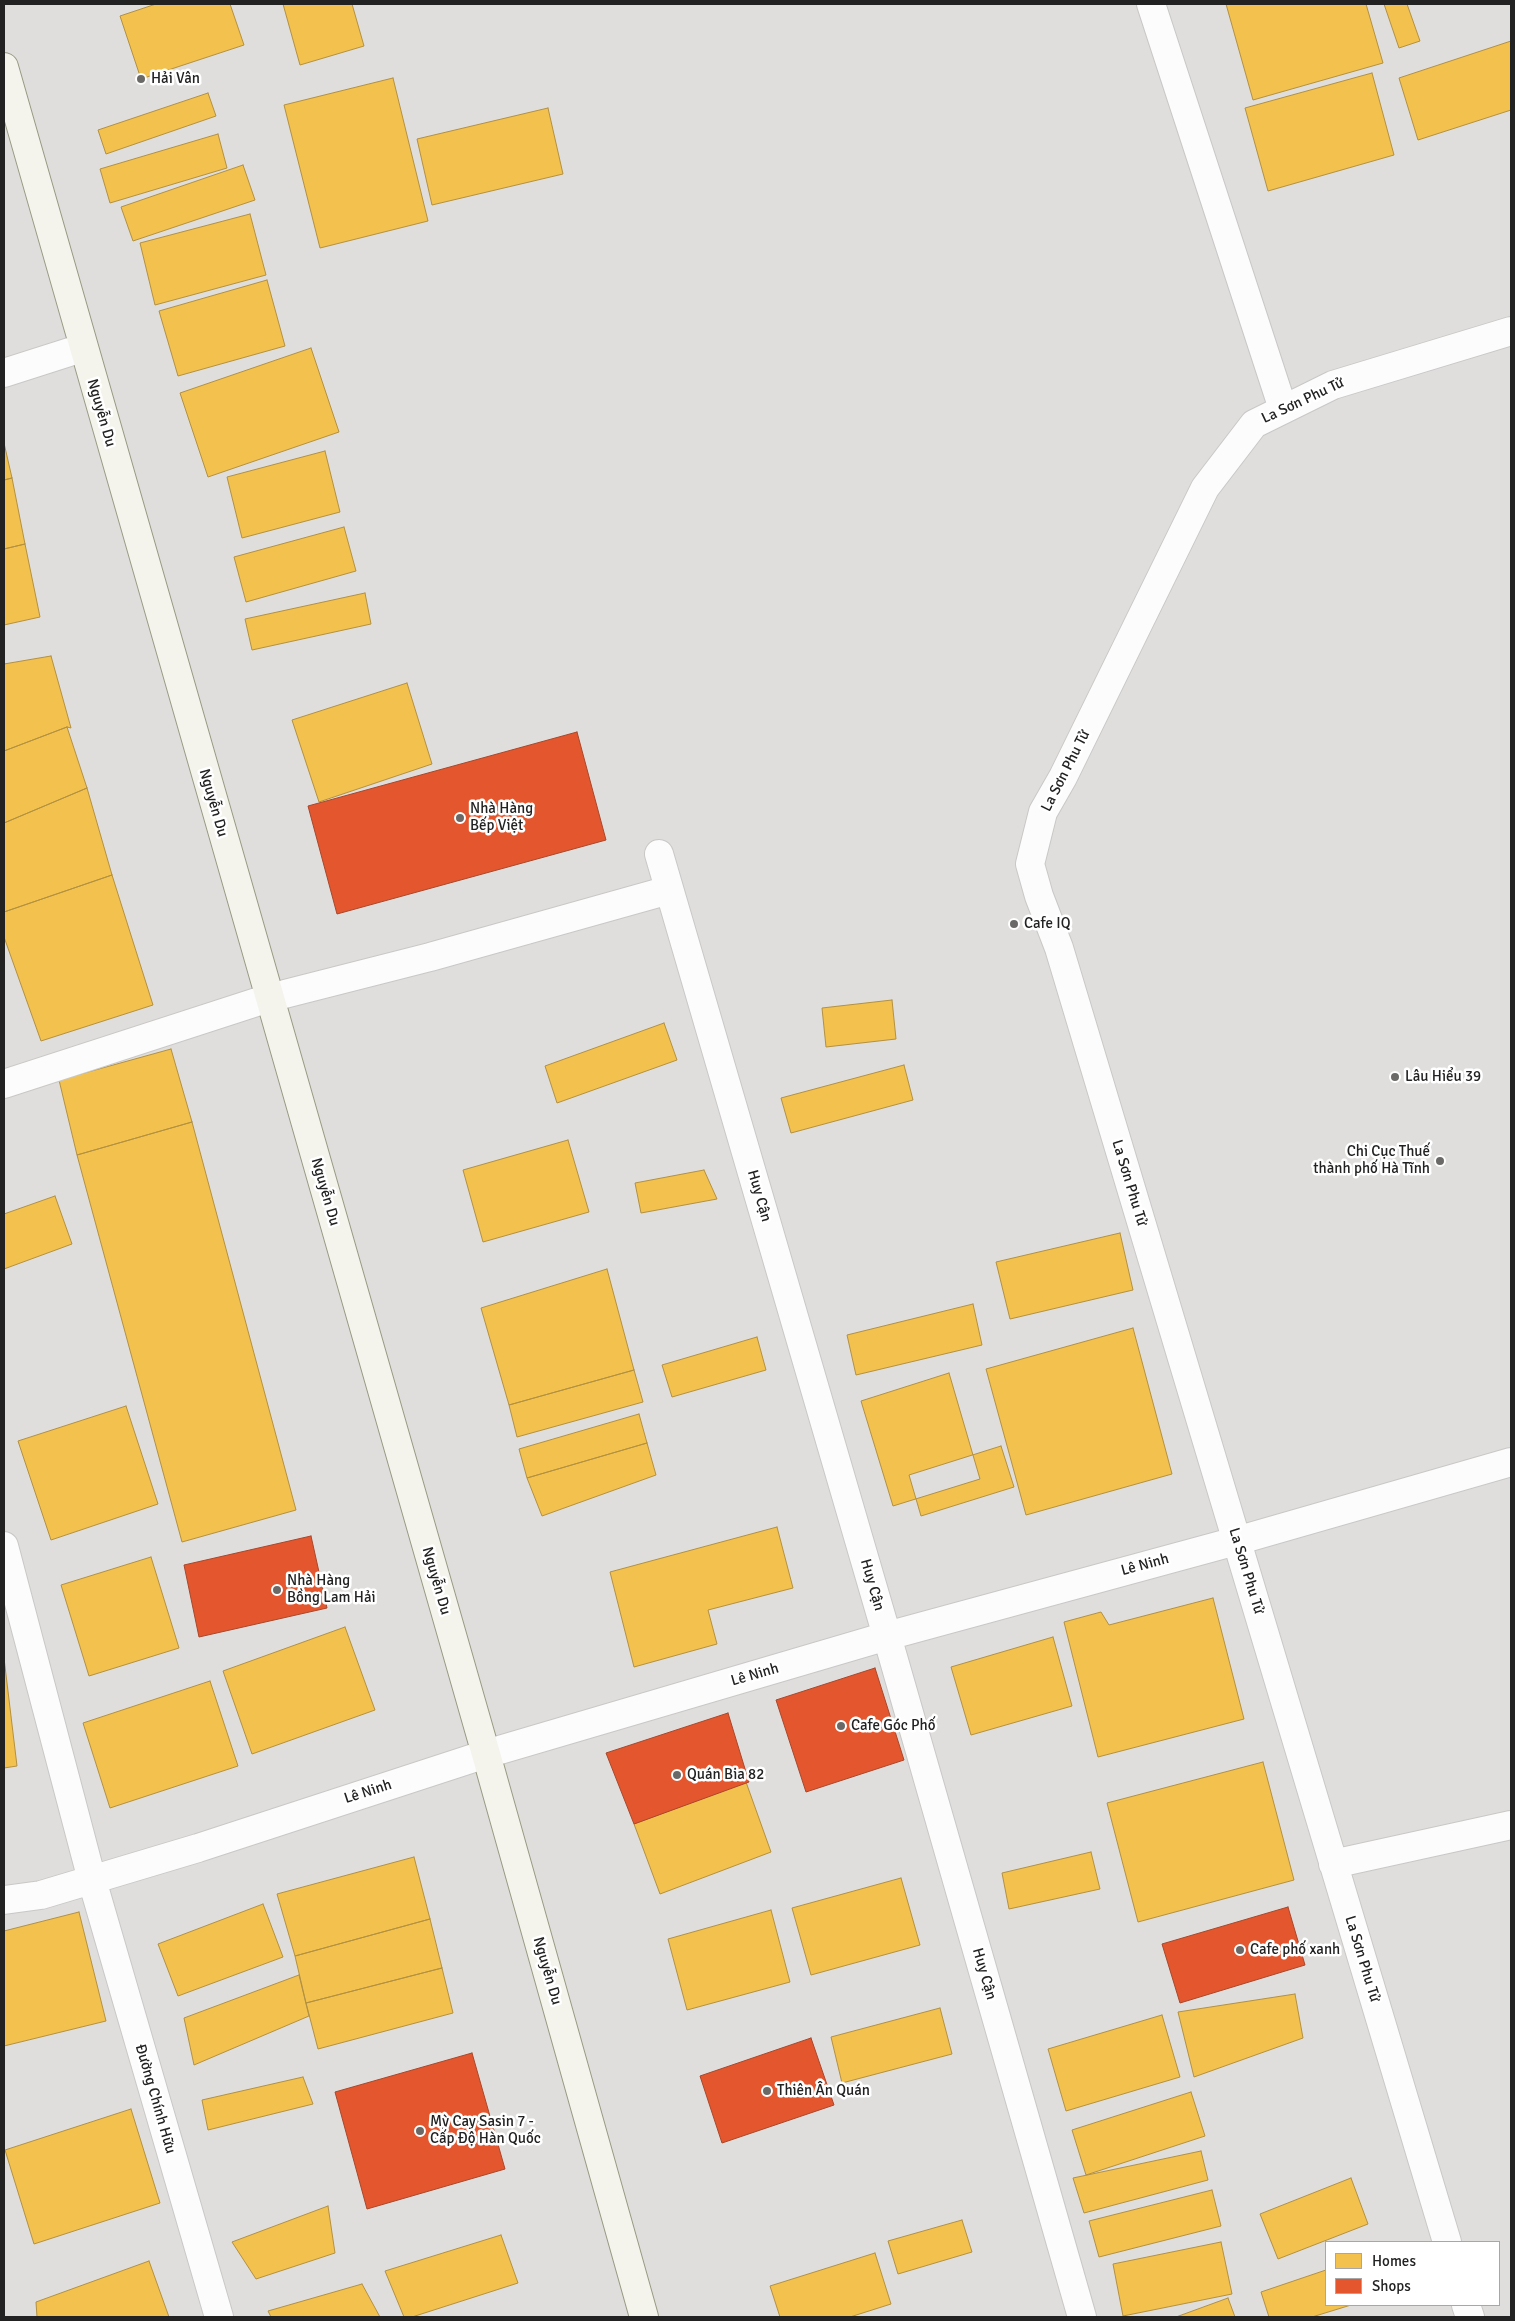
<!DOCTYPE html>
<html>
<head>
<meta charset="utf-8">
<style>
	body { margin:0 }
	#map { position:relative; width:1515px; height:2321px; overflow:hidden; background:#f0eeeb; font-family:Signika,sans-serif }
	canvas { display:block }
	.frame { position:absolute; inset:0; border:5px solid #222; pointer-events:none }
	.legend { position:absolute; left:1325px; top:2241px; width:175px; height:65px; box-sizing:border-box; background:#fff; border:1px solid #a7a7a7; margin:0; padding:6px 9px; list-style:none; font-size:15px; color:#222 }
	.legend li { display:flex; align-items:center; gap:10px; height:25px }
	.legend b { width:25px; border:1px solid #a7a7a7 }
</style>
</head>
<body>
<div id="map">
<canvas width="1515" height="2321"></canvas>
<div class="frame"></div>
<ul class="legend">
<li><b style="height:14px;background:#f2c14e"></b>Homes</li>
<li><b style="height:14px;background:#e4572e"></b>Shops</li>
</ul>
</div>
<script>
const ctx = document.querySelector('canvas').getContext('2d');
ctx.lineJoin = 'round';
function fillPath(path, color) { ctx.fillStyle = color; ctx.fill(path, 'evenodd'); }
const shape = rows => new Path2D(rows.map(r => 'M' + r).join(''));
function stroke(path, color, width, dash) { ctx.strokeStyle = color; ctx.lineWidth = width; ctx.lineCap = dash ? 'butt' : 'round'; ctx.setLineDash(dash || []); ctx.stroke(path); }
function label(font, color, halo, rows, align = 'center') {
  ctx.font = font + ' Signika,sans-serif'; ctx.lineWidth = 5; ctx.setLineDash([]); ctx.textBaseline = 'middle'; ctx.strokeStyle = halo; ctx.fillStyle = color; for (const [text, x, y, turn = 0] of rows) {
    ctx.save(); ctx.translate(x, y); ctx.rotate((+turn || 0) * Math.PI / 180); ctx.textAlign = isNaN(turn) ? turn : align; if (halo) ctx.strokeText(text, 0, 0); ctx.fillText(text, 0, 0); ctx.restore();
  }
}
fillPath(shape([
	[4,4,1511,4,1511,2317,4,2317],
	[1326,2242,1499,2242,1499,2305,1326,2305]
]), '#dfdedc');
const homes = shape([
	[156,4,230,4,244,45,141,79,120,16,156,4],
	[283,4,352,4,364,46,300,65,283,4],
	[1226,4,1366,4,1383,63,1253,100,1226,4],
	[1384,4,1407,4,1420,41,1399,48,1384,4],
	[1511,41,1511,110,1418,140,1399,78,1511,41],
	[1372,73,1394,155,1268,191,1245,108,1372,73],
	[393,78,428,221,320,248,284,105,393,78],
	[208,93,216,116,106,154,98,130,208,93],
	[548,108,563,174,432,205,417,139,548,108],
	[218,134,227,168,110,203,100,169,218,134],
	[243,165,255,200,133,241,121,207,243,165],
	[250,214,266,275,155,305,140,243,250,214],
	[267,280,285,346,178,376,159,311,267,280],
	[311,348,339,432,208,477,180,393,311,348],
	[4,443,12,478,4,480,4,443],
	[325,451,340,512,242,538,227,477,325,451],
	[12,478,25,544,4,549,4,480,12,478],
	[344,527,356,571,246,602,234,557,344,527],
	[25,544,40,617,4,625,4,549,25,544],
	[365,593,371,624,252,650,245,619,365,593],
	[51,656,71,728,67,727,4,751,4,664,51,656],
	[407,683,432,764,319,802,292,720,407,683],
	[67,727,87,788,4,823,4,751,67,727],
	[87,788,112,875,4,912,4,823,87,788],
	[112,875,153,1005,41,1041,4,937,4,912,112,875],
	[892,1000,896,1039,826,1047,822,1008,892,1000],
	[664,1023,677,1060,557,1103,545,1066,664,1023],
	[171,1049,192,1122,77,1155,59,1080,171,1049],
	[904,1065,913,1100,791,1133,781,1098,904,1065],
	[192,1122,296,1510,182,1542,77,1155,192,1122],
	[568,1140,589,1212,483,1242,463,1170,568,1140],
	[704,1170,717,1199,641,1213,635,1183,704,1170],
	[55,1196,72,1244,4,1269,4,1214,55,1196],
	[1120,1233,1133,1290,1010,1319,996,1262,1120,1233],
	[607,1269,634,1370,509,1405,481,1308,607,1269],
	[973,1304,982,1345,856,1375,847,1335,973,1304],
	[1133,1328,1172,1474,1026,1515,986,1369,1133,1328],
	[757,1337,766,1370,672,1397,662,1365,757,1337],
	[634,1370,643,1402,517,1437,509,1405,634,1370],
	[949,1373,980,1479,893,1506,861,1401,949,1373],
	[126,1406,158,1504,51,1540,18,1441,126,1406],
	[639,1414,647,1443,527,1478,519,1449,639,1414],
	[647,1443,656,1475,542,1516,527,1478,647,1443],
	[1001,1446,1014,1487,921,1516,909,1475,1001,1446],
	[777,1527,793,1588,708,1610,717,1644,634,1667,610,1572,777,1527],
	[151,1557,179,1648,89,1676,61,1585,151,1557],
	[1213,1598,1244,1719,1098,1757,1064,1622,1101,1612,1109,1625,1213,1598],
	[345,1627,375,1710,252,1754,223,1671,345,1627],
	[1053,1637,1072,1706,971,1735,951,1667,1053,1637],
	[4,1658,17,1766,4,1768,4,1658],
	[210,1681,238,1766,110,1808,83,1723,210,1681],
	[1263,1762,1294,1880,1138,1922,1107,1803,1263,1762],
	[746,1782,771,1852,660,1894,634,1824,746,1782],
	[1091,1852,1100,1889,1009,1909,1002,1873,1091,1852],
	[414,1857,430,1919,295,1956,277,1894,414,1857],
	[901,1878,920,1945,811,1975,792,1908,901,1878],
	[263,1904,283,1957,178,1996,158,1944,263,1904],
	[771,1910,790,1982,687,2010,668,1939,771,1910],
	[79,1912,106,2021,4,2046,4,1931,79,1912],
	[430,1919,442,1968,306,2003,295,1956,430,1919],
	[442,1968,453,2013,318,2049,306,2003,442,1968],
	[299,1975,309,2016,194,2065,184,2018,299,1975],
	[1295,1994,1303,2038,1194,2077,1178,2012,1295,1994],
	[940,2008,952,2054,842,2083,831,2037,940,2008],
	[1162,2015,1180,2077,1066,2111,1048,2049,1162,2015],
	[303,2077,313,2104,208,2130,202,2100,303,2077],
	[1191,2092,1205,2136,1086,2175,1072,2130,1191,2092],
	[131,2109,160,2203,34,2244,5,2150,131,2109],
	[1201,2151,1208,2180,1084,2213,1073,2178,1201,2151],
	[1351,2178,1368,2224,1278,2259,1260,2214,1351,2178],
	[1212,2190,1221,2226,1099,2257,1089,2221,1212,2190],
	[328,2206,335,2253,256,2279,232,2242,328,2206],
	[962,2220,972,2252,898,2274,888,2241,962,2220],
	[501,2235,518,2283,412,2317,404,2317,385,2271,501,2235],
	[1221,2242,1232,2294,1123,2316,1113,2264,1221,2242],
	[875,2253,891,2304,850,2317,780,2317,770,2286,875,2253],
	[149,2261,169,2317,37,2317,36,2302,149,2261],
	[1326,2270,1326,2305,1351,2305,1312,2317,1269,2317,1261,2292,1326,2270],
	[362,2284,380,2317,271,2317,268,2311,362,2284],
	[1228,2298,1235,2317,1176,2317,1228,2298]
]);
fillPath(homes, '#f2c14e');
stroke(homes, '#b49141', 1);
const shops = shape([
	[577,732,606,840,337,914,308,806,577,732],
	[311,1536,327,1608,199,1637,184,1565,311,1536],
	[875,1668,904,1760,806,1792,776,1700,875,1668],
	[728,1713,749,1782,634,1824,606,1753,728,1713],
	[1288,1907,1305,1965,1180,2003,1162,1944,1288,1907],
	[811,2038,834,2105,722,2143,700,2076,811,2038],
	[472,2053,505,2169,367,2209,335,2092,472,2053]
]);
fillPath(shops, '#e4572e');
stroke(shops, '#aa472a', 1);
const minor = shape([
	[1151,4,1283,409],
	[4,373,82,348],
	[659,854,887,1636,1082,2317],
	[4,1084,269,998,430,957,669,890],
	[4,1546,92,1880,219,2317],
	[1333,1864,1511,1825],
	[4,1900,41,1895,198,1848,486,1754,887,1636,1236,1541,1511,1462],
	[1447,2242,1059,948,1039,896,1030,864,1043,812,1063,777,1205,488,1254,424,1333,385,1511,331],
	[1466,2305,1470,2317]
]);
const secondary = shape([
	[4,67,486,1754,644,2317]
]);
stroke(minor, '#c9c8c7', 30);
stroke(secondary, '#999a82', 30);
stroke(minor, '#fdfcfc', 28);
stroke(secondary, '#f4f4ed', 28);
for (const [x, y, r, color] of [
	[141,79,5,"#6a6968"],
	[460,818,5,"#6a6968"],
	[1014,924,5,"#6a6968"],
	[1395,1077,5,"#6a6968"],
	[1440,1161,5,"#6a6968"],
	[277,1590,5,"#6a6968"],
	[841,1726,5,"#6a6968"],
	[677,1775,5,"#6a6968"],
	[1240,1950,5,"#6a6968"],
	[767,2091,5,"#6a6968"],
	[420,2131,5,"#6a6968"]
]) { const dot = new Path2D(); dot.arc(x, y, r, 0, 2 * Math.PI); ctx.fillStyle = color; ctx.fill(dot); stroke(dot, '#fff', 2); }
label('15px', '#222', '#fff', [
	["Hải Vân",151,79],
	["Nhà Hàng",470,809],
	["Bếp Việt",470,826],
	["Cafe IQ",1024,924],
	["Lâu Hiểu 39",1405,1077],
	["Chi Cục Thuế",1430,1152,"right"],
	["thành phố Hà Tĩnh",1430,1169,"right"],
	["Nhà Hàng",287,1581],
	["Bồng Lam Hải",287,1598],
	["Cafe Góc Phố",851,1726],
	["Quán Bia 82",687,1775],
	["Cafe phố xanh",1250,1950],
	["Thiên Ân Quán",777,2091],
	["Mỳ Cay Sasin 7 -",430,2122],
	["Cấp Độ Hàn Quốc",430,2139]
], 'left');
label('15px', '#222', '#fff', [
	["La Sơn Phu Tử",1303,401,-25],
	["Nguyễn Du",101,413,74],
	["La Sơn Phu Tử",1066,771,-63],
	["Nguyễn Du",213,803,74],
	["La Sơn Phu Tử",1129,1183,73],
	["Nguyễn Du",325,1192,74],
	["Huy Cận",759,1196,74],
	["Lê Ninh",1145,1565,-15],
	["La Sơn Phu Tử",1246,1571,73],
	["Nguyễn Du",436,1581,74],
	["Huy Cận",872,1585,74],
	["Lê Ninh",755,1675,-16],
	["Lê Ninh",368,1792,-18],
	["La Sơn Phu Tử",1362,1959,73],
	["Nguyễn Du",547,1971,74],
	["Huy Cận",984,1974,74],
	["Đường Chính Hữu",155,2099,74]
]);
</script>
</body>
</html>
